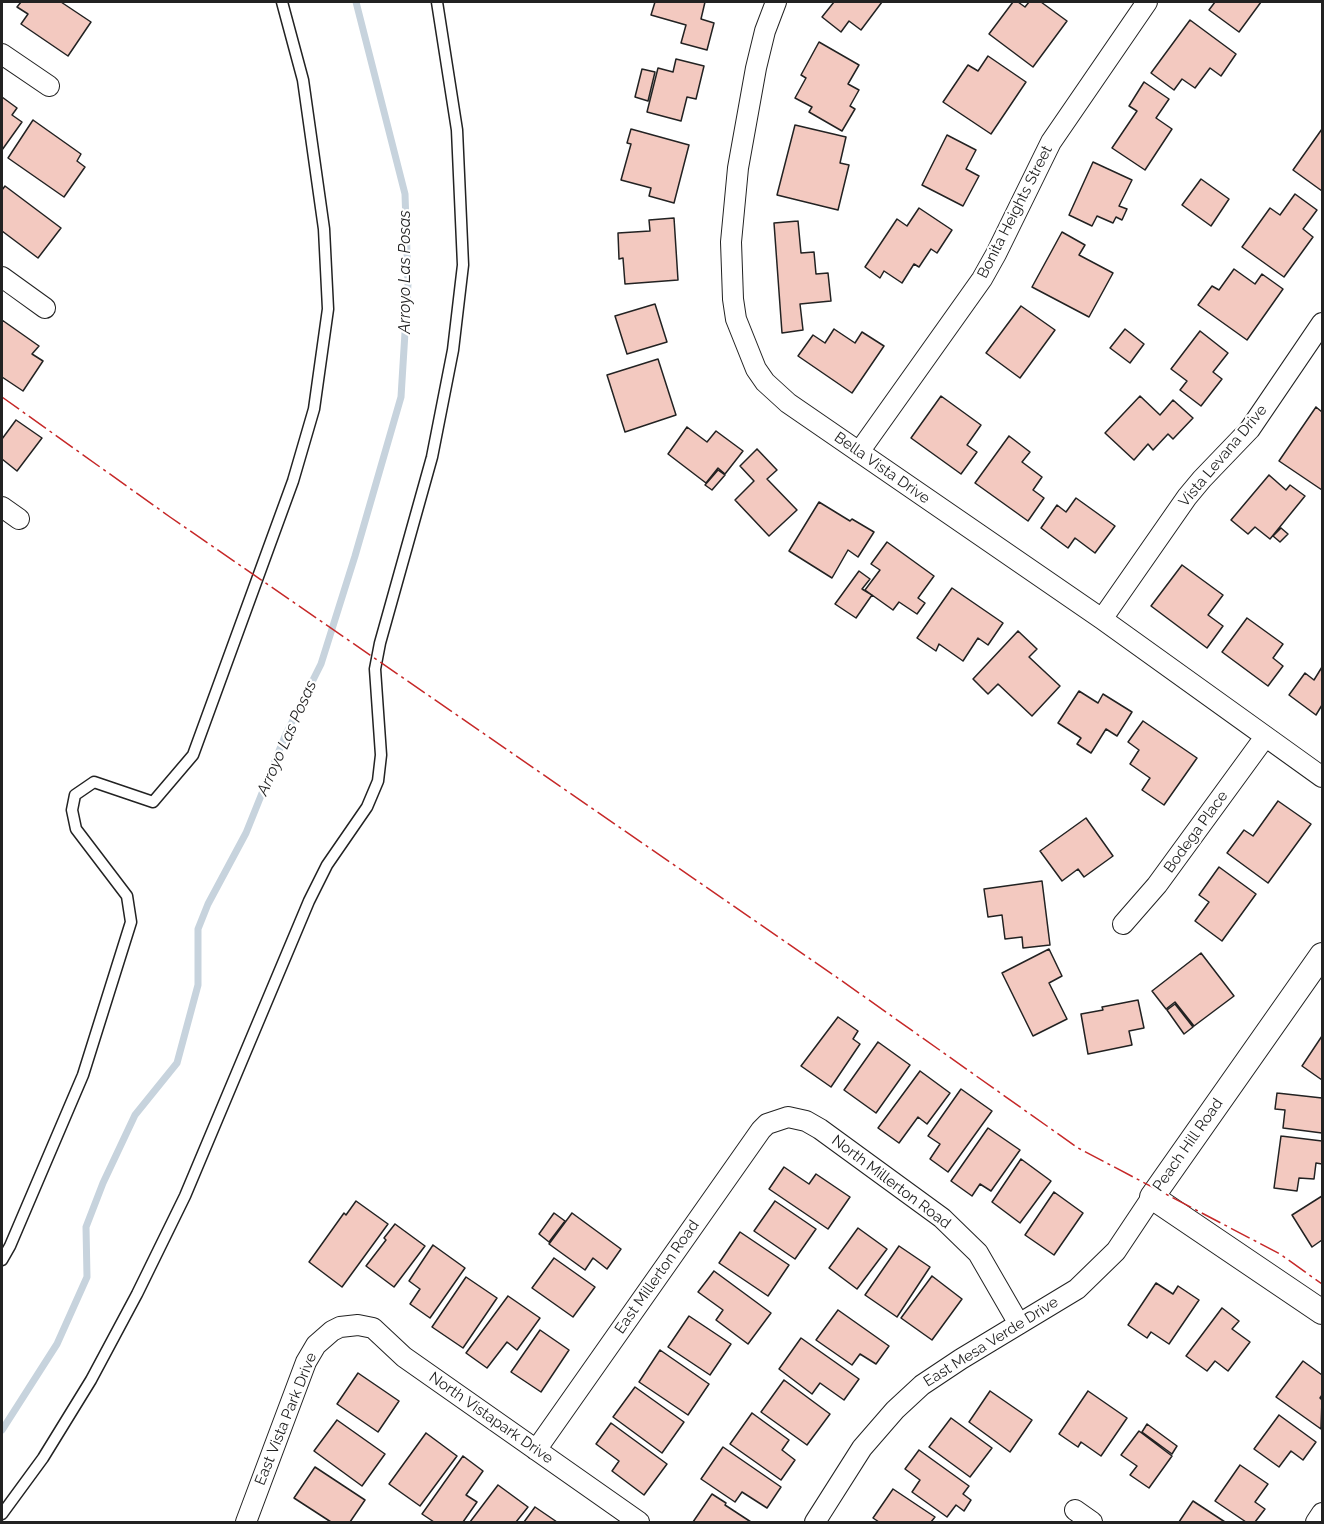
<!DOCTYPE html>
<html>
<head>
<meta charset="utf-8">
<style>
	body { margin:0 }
	#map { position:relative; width:1324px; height:1524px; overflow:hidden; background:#fff; font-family:Raleway,sans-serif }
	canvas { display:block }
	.frame { position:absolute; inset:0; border:3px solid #222; pointer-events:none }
</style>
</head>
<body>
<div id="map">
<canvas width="1324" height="1524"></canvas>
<div class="frame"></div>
</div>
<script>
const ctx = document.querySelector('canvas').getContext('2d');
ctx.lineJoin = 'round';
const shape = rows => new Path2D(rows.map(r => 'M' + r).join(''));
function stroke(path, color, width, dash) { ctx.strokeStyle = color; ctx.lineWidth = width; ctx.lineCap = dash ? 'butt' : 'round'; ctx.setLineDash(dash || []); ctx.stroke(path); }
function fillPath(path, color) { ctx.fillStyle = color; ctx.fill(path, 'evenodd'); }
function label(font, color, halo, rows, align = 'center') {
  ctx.font = font + ' Raleway,sans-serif'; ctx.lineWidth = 4.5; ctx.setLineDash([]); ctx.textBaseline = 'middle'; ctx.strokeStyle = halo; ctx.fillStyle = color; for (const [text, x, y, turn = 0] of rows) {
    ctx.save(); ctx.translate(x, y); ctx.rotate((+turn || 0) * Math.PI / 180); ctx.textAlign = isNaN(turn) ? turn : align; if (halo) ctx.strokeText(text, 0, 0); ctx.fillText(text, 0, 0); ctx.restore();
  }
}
stroke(shape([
	[2,1430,57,1344,87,1277,86,1227,103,1183,135,1115,177,1063,198,985,198,929,208,904,246,833,285,736,321,664,355,556,401,397,408,284,405,194,356,2]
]), '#c7d3dd', 7);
const building = shape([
	[21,2,61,2,91,22,68,56,21,24,28,14,17,7,21,2],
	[655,2,705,2,701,19,714,23,707,50,681,43,686,25,651,15,655,2],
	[834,2,882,2,861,30,849,21,841,32,822,17,834,2],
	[1013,2,1018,2,1025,7,1029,2,1041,2,1067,21,1033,67,989,34,1013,2],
	[1215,2,1261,2,1239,32,1209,10,1215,2],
	[1190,20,1236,54,1221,76,1210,68,1195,88,1182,79,1174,90,1151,73,1190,20],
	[819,42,859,65,848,84,859,90,850,106,855,109,842,131,809,112,812,107,795,98,806,78,801,75,819,42],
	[988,56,1026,82,991,134,943,102,968,65,978,71,988,56],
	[676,59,704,66,696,99,687,97,681,121,647,112,658,68,673,72,676,59],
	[642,69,655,72,648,101,635,97,642,69],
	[1144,82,1169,99,1156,118,1172,129,1145,170,1112,148,1137,111,1129,106,1144,82],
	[2,97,17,108,12,115,22,122,2,150,2,97],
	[33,120,81,154,77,161,85,167,64,197,8,158,33,120],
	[795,125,846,137,840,163,849,165,838,210,777,195,795,125],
	[631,129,689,145,674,203,649,196,651,188,621,180,631,144,627,143,631,129],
	[1322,129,1322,191,1293,170,1322,129],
	[947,135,976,150,966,169,979,176,963,206,922,185,947,135],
	[1093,162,1132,180,1119,206,1127,209,1122,220,1116,217,1113,223,1097,216,1092,226,1069,215,1093,162],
	[1201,179,1229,199,1211,226,1182,205,1201,179],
	[5,186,61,228,38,258,2,231,2,190,5,186],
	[1295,194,1317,210,1303,229,1313,237,1284,277,1242,247,1270,208,1280,215,1295,194],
	[919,208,952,230,937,253,931,249,919,267,914,264,902,283,884,271,880,278,865,267,897,219,907,226,919,208],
	[674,218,678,280,625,284,623,258,619,259,618,233,650,231,649,220,674,218],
	[798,221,801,253,814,252,816,274,828,273,831,301,800,304,803,330,782,333,774,223,798,221],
	[1062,232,1085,245,1079,255,1113,273,1089,317,1032,287,1062,232],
	[1234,269,1255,284,1262,274,1283,289,1247,340,1198,305,1212,286,1219,290,1234,269],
	[655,304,667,342,627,354,615,316,655,304],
	[1021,306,1055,330,1020,378,986,353,1021,306],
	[2,320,39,346,32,354,43,361,23,391,2,377,2,320],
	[834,329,855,343,862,332,884,346,852,393,798,356,813,335,825,343,834,329],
	[1125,329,1144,344,1130,363,1110,348,1125,329],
	[1200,331,1228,353,1213,372,1222,379,1201,406,1180,390,1187,381,1171,369,1200,331],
	[658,359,676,415,625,432,607,375,658,359],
	[941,396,981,425,967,445,977,452,961,474,911,438,941,396],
	[1140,396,1160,415,1173,400,1193,418,1173,439,1168,434,1153,450,1148,444,1134,460,1105,433,1140,396],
	[1316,407,1322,412,1322,490,1279,461,1316,407],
	[16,420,42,438,17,471,2,459,2,439,16,420],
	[687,427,707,442,716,431,743,451,725,474,718,468,706,483,668,454,687,427],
	[1009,436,1030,452,1022,462,1042,477,1033,490,1044,498,1028,521,975,483,1009,436],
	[757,449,777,470,767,479,797,510,769,536,735,500,754,481,740,466,757,449],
	[718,470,725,475,712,490,705,485,718,470],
	[1269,475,1286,490,1290,485,1305,496,1270,539,1255,527,1248,534,1231,520,1269,475],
	[1076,498,1115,526,1095,553,1075,538,1068,548,1041,528,1057,505,1066,512,1076,498],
	[819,502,850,521,852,519,874,532,858,557,848,550,832,578,789,551,819,502],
	[1281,528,1288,534,1280,542,1273,536,1281,528],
	[887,542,934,576,918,598,925,603,917,614,899,602,893,610,865,590,880,570,871,564,887,542],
	[1182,565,1223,595,1208,615,1223,626,1207,648,1151,606,1182,565],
	[859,571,870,579,862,589,872,595,856,618,835,604,859,571],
	[952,588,1003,623,988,645,978,638,963,661,939,644,936,651,917,638,952,588],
	[1247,618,1283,644,1273,658,1283,666,1268,686,1222,652,1247,618],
	[1018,631,1037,649,1029,657,1060,686,1032,716,998,684,988,694,973,679,1018,631],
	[1322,667,1322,705,1316,715,1289,695,1305,673,1314,680,1322,667],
	[1079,691,1098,703,1103,694,1132,712,1117,736,1106,729,1091,753,1077,744,1081,738,1058,723,1079,691],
	[1143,721,1197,758,1164,805,1142,790,1150,778,1130,764,1139,750,1128,742,1143,721],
	[1278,801,1311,824,1268,883,1227,853,1244,830,1253,836,1278,801],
	[1086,818,1113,856,1084,877,1078,869,1062,881,1040,851,1086,818],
	[1219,867,1256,894,1222,941,1195,921,1209,902,1199,895,1219,867],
	[1042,881,1050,945,1023,948,1022,937,1005,939,1002,915,988,917,984,889,1042,881],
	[1049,949,1062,976,1049,983,1067,1019,1033,1036,1002,973,1049,949],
	[1201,953,1234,996,1194,1026,1175,1002,1166,1009,1152,991,1201,953],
	[1138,1000,1144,1028,1129,1031,1132,1045,1088,1054,1081,1014,1103,1010,1102,1007,1138,1000],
	[1175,1004,1193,1027,1184,1034,1167,1010,1175,1004],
	[838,1017,858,1031,853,1039,860,1044,831,1087,801,1066,838,1017],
	[1322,1036,1322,1080,1302,1066,1322,1036],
	[878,1042,910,1065,876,1113,844,1090,878,1042],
	[920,1071,950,1093,927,1124,918,1117,899,1143,878,1128,920,1071],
	[961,1089,992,1111,948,1172,930,1159,940,1144,928,1136,961,1089],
	[1277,1093,1322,1098,1322,1133,1283,1128,1285,1110,1275,1109,1277,1093],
	[988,1128,1020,1150,991,1191,980,1184,972,1196,951,1181,988,1128],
	[1281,1136,1322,1141,1322,1164,1316,1163,1314,1179,1299,1178,1297,1191,1274,1188,1281,1136],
	[1021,1159,1051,1181,1020,1223,992,1202,1021,1159],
	[784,1167,809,1184,816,1174,850,1197,828,1229,769,1189,784,1167],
	[1054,1192,1083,1213,1054,1255,1025,1235,1054,1192],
	[1322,1196,1322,1240,1312,1247,1292,1215,1322,1196],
	[356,1201,388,1224,342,1287,309,1262,344,1213,346,1215,356,1201],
	[775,1201,816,1229,795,1259,754,1231,775,1201],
	[554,1213,565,1221,549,1242,539,1234,554,1213],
	[572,1213,621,1249,607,1269,593,1258,585,1270,549,1244,572,1213],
	[395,1224,425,1246,394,1287,366,1266,386,1240,384,1238,395,1224],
	[858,1228,887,1249,857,1289,829,1268,858,1228],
	[740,1232,789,1265,768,1296,719,1263,740,1232],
	[433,1245,465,1268,430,1318,410,1304,420,1289,409,1281,433,1245],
	[899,1246,930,1267,897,1317,865,1295,899,1246],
	[554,1258,595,1287,573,1317,532,1288,554,1258],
	[714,1271,771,1313,748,1344,716,1320,723,1310,698,1292,714,1271],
	[932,1276,962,1299,932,1340,901,1318,932,1276],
	[466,1277,497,1298,463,1348,432,1327,466,1277],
	[1156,1283,1173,1294,1178,1286,1199,1300,1169,1344,1151,1332,1147,1338,1128,1325,1156,1283],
	[508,1296,540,1318,517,1350,507,1342,487,1368,466,1353,508,1296],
	[1222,1308,1239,1321,1232,1329,1250,1342,1228,1371,1215,1361,1207,1371,1186,1356,1222,1308],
	[838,1310,889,1346,876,1364,860,1354,852,1365,816,1340,838,1310],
	[689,1316,731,1344,710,1375,668,1347,689,1316],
	[540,1330,569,1350,541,1392,511,1372,540,1330],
	[801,1338,859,1379,844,1400,820,1383,812,1394,779,1369,801,1338],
	[660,1350,709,1384,688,1415,639,1382,660,1350],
	[1303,1361,1322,1375,1322,1395,1320,1398,1322,1400,1321,1429,1276,1397,1303,1361],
	[358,1373,399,1401,378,1432,337,1404,358,1373],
	[784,1380,830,1414,807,1445,761,1412,784,1380],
	[635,1387,684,1422,662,1453,613,1417,635,1387],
	[990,1391,1032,1420,1010,1452,969,1422,990,1391],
	[1088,1391,1127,1418,1101,1456,1081,1442,1078,1447,1059,1434,1088,1391],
	[752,1413,789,1440,782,1450,795,1460,781,1480,730,1444,752,1413],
	[1279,1415,1316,1442,1303,1460,1291,1451,1279,1467,1254,1449,1279,1415],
	[951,1418,992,1448,970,1477,929,1447,951,1418],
	[337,1420,385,1454,362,1486,314,1451,337,1420],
	[611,1423,667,1464,644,1495,612,1471,619,1461,596,1444,611,1423],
	[1147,1424,1177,1446,1172,1454,1142,1432,1147,1424],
	[1139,1431,1172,1456,1149,1488,1130,1475,1137,1466,1121,1455,1139,1431],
	[426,1433,457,1456,420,1506,389,1484,426,1433],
	[723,1447,781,1487,767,1508,742,1492,735,1502,701,1479,723,1447],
	[919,1450,969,1486,963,1494,971,1500,964,1511,956,1505,947,1517,912,1492,920,1480,905,1469,919,1450],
	[463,1456,483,1471,466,1495,477,1502,463,1522,434,1522,422,1514,463,1456],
	[1240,1465,1268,1484,1255,1502,1265,1509,1255,1522,1246,1522,1215,1501,1240,1465],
	[315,1467,365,1500,350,1522,331,1522,294,1498,315,1467],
	[498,1485,528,1507,516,1522,470,1522,498,1485],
	[893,1489,935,1517,931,1522,879,1522,873,1518,893,1489],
	[712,1494,726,1503,725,1505,751,1522,693,1522,712,1494],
	[1193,1501,1225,1522,1179,1522,1193,1501],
	[535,1507,557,1522,524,1522,535,1507]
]);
fillPath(building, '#f3c9c0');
stroke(building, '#222', 1.5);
const service = shape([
	[2,1260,10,1246,83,1075,131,922,127,896,76,829,72,810,75,795,94,782,153,802,193,755,293,481,314,409,328,309,324,229,303,80,282,2],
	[2,1514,43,1458,91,1380,137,1294,185,1196,309,901,327,865,367,807,378,781,381,755,375,669,380,643,432,457,453,350,463,265,457,130,437,2]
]);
const minor = shape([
	[776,2,765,31,756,68,738,168,731,242,733,299,736,319,756,369,765,382,788,403,1102,619,1322,777],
	[2,54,49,86],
	[2,277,45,308],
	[859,452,982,279,996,254,1051,142,1147,2],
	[2,507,19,519],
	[1102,619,1187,497,1202,479,1250,429,1322,323],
	[1123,924,1157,885,1265,737],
	[536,1450,761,1130,767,1124,788,1117,806,1121,820,1129,942,1218,978,1253,1019,1324],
	[1075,1510,1092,1522],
	[246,1522,306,1362,316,1345,332,1331,340,1327,358,1325,373,1328,404,1357,639,1522],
	[815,1522,862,1448,895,1410,922,1385,961,1359,1077,1289,1116,1251,1152,1197],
	[1316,1522,1322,1513]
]);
const tertiary = shape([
	[1322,955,1152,1197,1322,1312]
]);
stroke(service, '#222', 13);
stroke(minor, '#222', 22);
stroke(tertiary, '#222', 26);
stroke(service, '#fff', 10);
stroke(minor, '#fff', 20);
stroke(tertiary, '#fff', 24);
stroke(shape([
	[2,397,170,517,835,976,1078,1148,1280,1254,1322,1284]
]), '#c62828', 1.5, [21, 4.5, 3, 4.5]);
label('15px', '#222', '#fff', [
	["Bonita Heights Street",1015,212,-63],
	["Vista Levana Drive",1223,456,-50],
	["Bella Vista Drive",882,468,35],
	["Bodega Place",1196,832,-54],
	["Peach Hill Road",1188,1145,-55],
	["North Millerton Road",891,1182,37],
	["East Millerton Road",657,1277,-55],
	["East Mesa Verde Drive",991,1342,-32],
	["North Vistapark Drive",491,1418,35],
	["East Vista Park Drive",286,1419,-68]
]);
label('italic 16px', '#222', '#fff', [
	["Arroyo Las Posas",405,272,-90],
	["Arroyo Las Posas",287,738,-66]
]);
</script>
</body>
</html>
